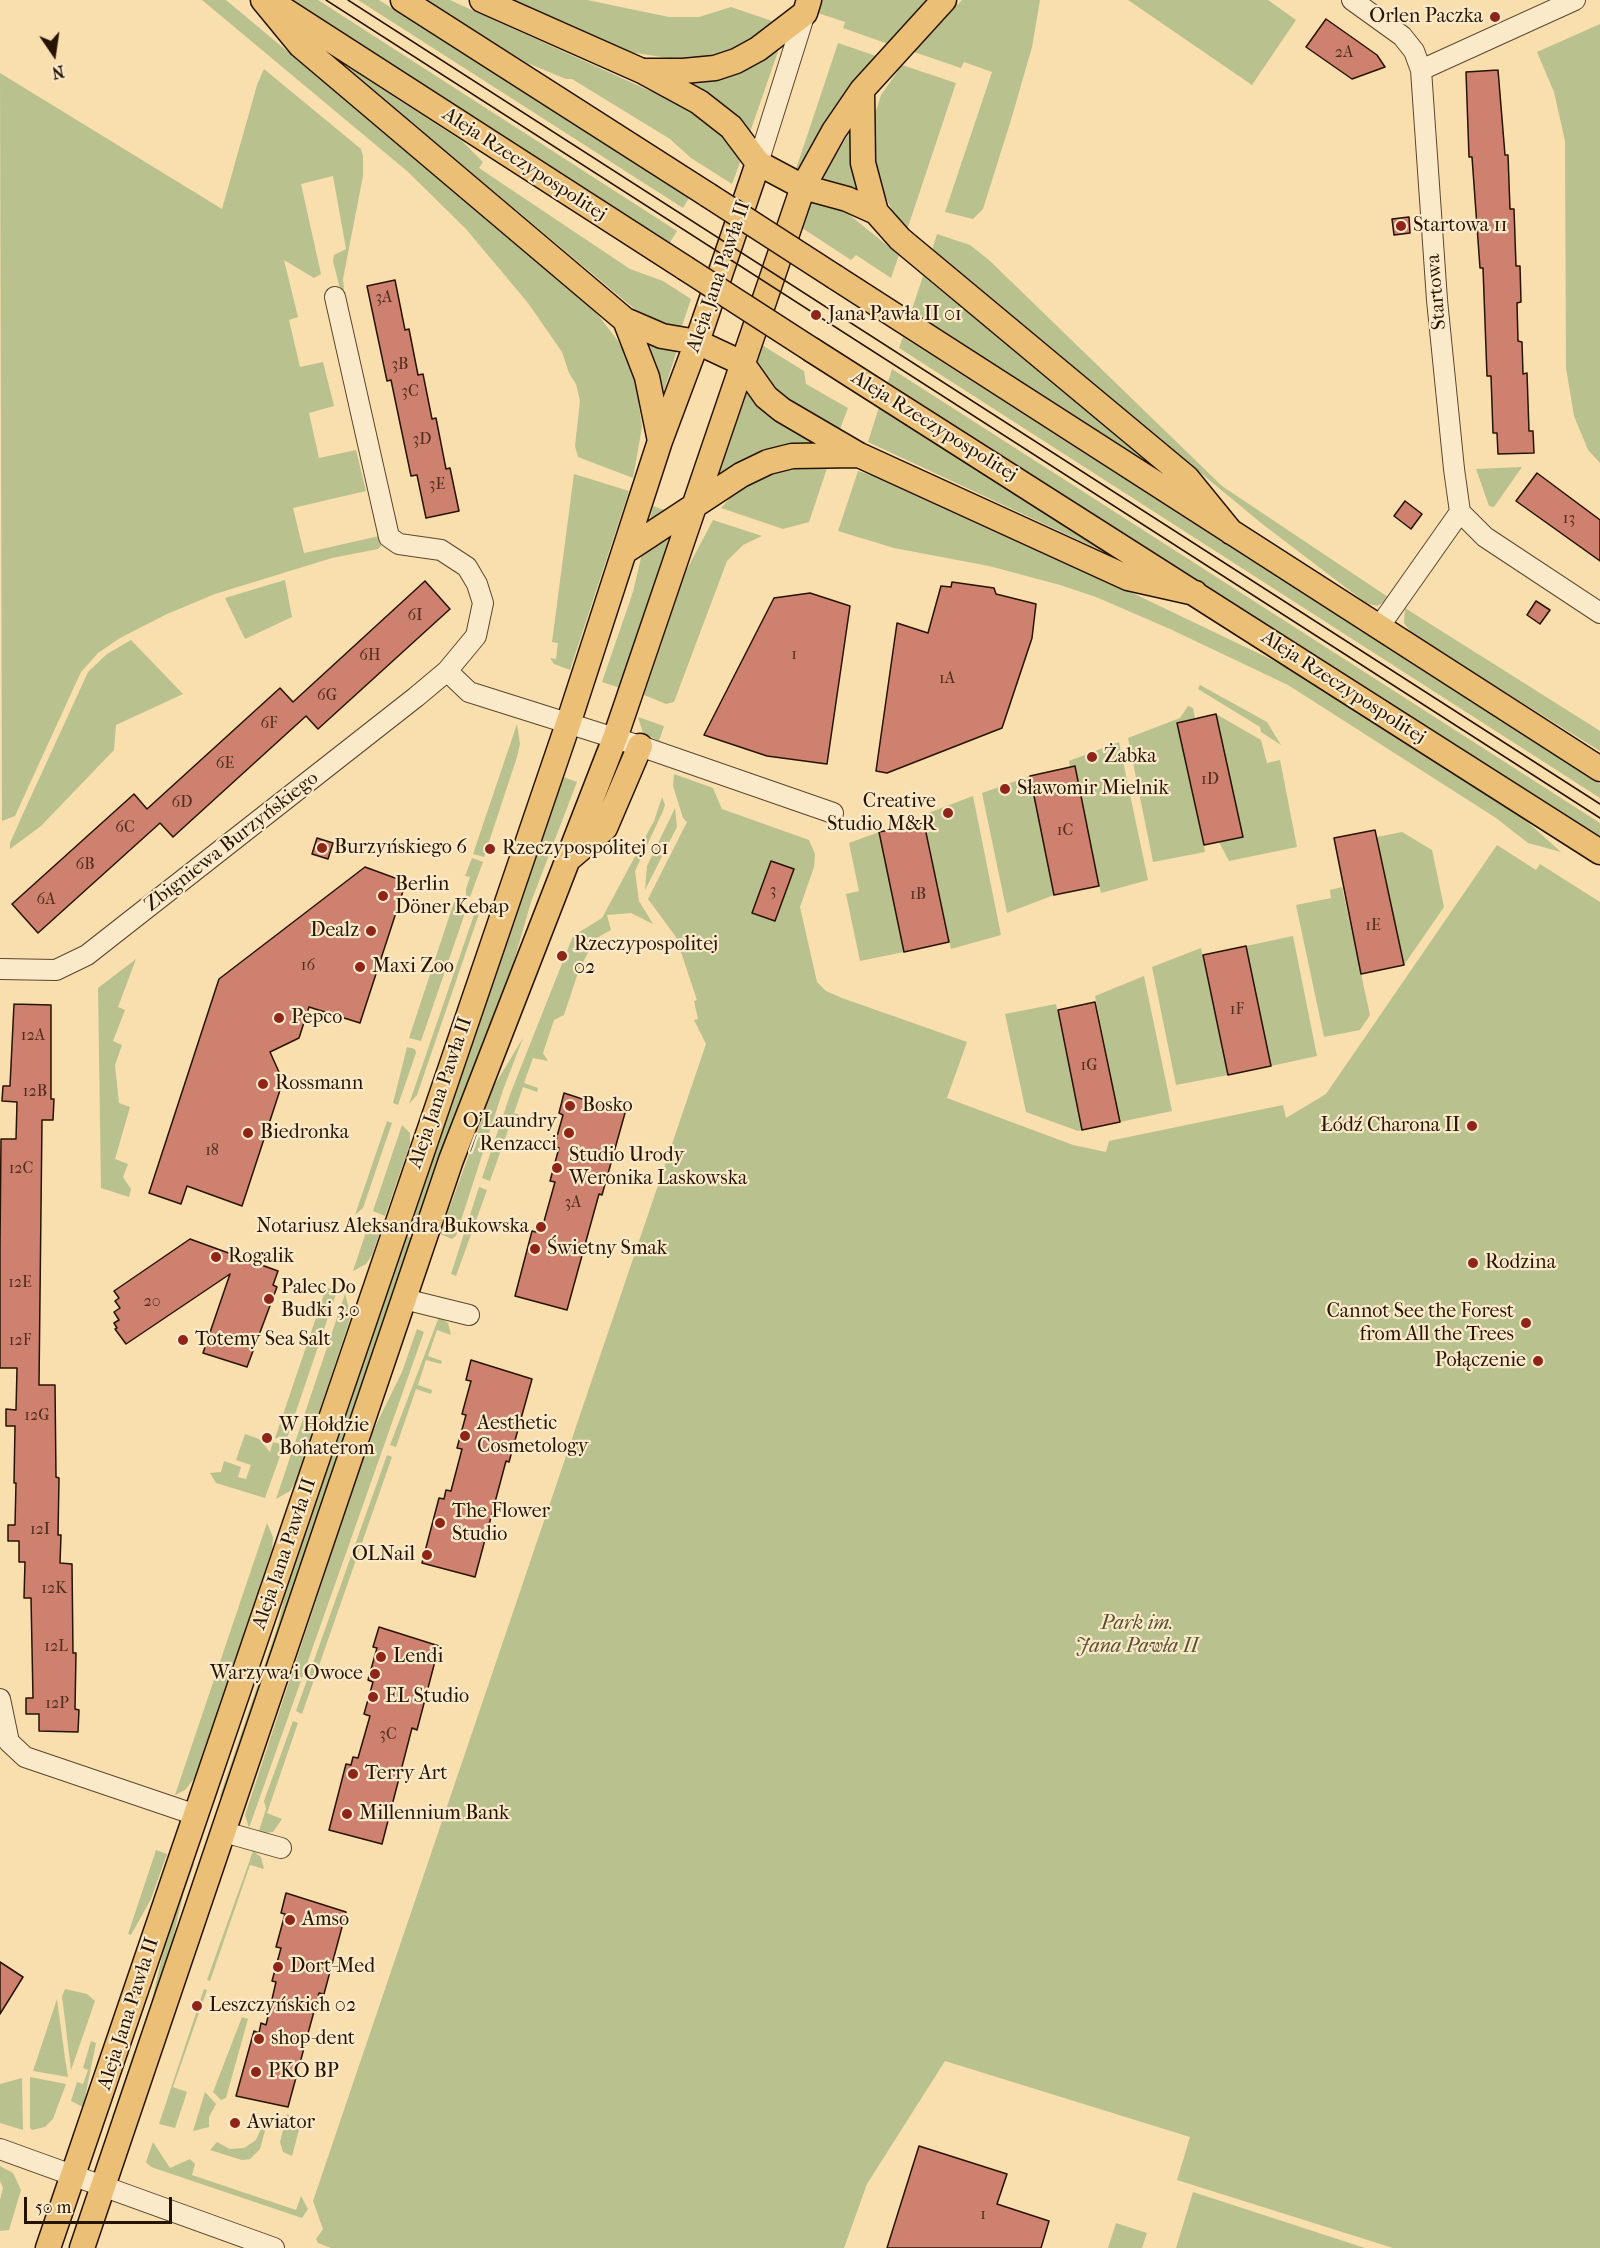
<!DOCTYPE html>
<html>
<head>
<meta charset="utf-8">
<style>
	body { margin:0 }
	#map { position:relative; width:1600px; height:2248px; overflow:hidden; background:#f9deae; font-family:"IM FELL French Canon",serif }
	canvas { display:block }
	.north { position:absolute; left:24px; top:24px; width:60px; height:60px; -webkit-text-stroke:4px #fbeaca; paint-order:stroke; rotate:167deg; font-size:16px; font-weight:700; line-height:24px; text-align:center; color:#261300 }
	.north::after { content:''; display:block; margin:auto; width:21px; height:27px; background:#261300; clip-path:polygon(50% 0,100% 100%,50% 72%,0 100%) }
	.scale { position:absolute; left:24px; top:2197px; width:148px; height:27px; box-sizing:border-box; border:3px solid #261300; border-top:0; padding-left:8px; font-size:18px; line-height:21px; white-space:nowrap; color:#261300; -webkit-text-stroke:4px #fbeaca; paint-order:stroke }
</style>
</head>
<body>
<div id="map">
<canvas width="1600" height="2248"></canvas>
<div class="north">N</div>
<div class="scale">50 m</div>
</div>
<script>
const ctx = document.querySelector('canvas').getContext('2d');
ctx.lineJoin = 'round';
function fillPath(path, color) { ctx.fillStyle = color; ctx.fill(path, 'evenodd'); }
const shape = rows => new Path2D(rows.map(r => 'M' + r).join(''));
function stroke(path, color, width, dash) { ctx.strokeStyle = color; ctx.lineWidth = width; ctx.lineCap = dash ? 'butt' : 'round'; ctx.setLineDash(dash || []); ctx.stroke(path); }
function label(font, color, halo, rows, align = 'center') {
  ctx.font = font + ' "IM FELL French Canon",serif'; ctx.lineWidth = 4.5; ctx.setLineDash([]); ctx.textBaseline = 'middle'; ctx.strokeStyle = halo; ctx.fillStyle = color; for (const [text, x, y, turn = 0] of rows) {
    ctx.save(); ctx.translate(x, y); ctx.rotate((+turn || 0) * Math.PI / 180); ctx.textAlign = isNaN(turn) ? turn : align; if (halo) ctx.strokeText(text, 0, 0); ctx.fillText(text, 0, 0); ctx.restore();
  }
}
fillPath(shape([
	[202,0,226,0,573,290,598,315,618,341,634,371,642,427,633,478,578,457,575,446,580,401,576,384,569,373,562,352,528,303,466,229,407,171],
	[291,0,318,0,677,231,669,244],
	[358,0,379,0,689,198,683,208],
	[425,0,450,0,692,110,715,126,742,157,732,184,691,158,670,139,572,79,566,79,527,63],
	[509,0,587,0,669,17,699,17,731,7,772,21,744,45,714,57,680,60,636,53,612,46],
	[822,0,933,0,891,45,843,28,845,22,818,13],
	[962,0,1040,0,1032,47,1011,120,983,209,973,219,945,212,992,72,964,62,961,68,914,52],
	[1128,0,1268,0,1296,20,1252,85],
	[1600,24,1600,463,1588,450,1574,416,1566,368,1565,141,1554,92,1537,52],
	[782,40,749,135,738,118,718,101,682,82,721,79,743,71,761,61],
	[838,43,879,57,792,181],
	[334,58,462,141,483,162,479,168,630,269,663,281,691,299,682,326,665,325,637,311],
	[902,65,956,83,907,230,896,218,881,188,875,162,872,123,881,95],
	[264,69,361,149,363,156,363,176,343,279,344,290,340,289,333,261,334,255,346,249,333,176,301,184,321,274,314,278,284,260,298,317,289,320,300,367,323,362,334,406,309,413,319,458,356,450,366,491,293,508,304,553,379,536,383,544,378,549,332,558,215,594,167,614,120,638,98,653,81,672,15,816,2,821,0,73,222,209,257,85],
	[852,128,851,159,859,195,842,185,821,181],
	[812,199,841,208,899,255,891,278,856,255,851,260,802,228],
	[937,234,970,245,989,260,1222,486,1388,597,1386,601,1377,606,1366,603,1261,523,932,250],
	[923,276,1079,403,1155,468,911,312],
	[903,337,1600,784,1600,798,899,348],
	[644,341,678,347,661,400,656,368],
	[762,345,804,371,806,384,848,408,840,429,803,411,777,392,754,368],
	[892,369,1600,823,1600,838,888,382],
	[747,389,753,399,779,422,817,443,785,444,757,454,727,472,714,486],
	[879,407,1115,556,1115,557,868,442],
	[828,465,809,522,783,529,721,508,733,495,766,474,790,466],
	[1522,467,1494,507,1489,506,1476,469],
	[858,471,887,480,1072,564,1287,667,1523,818,1561,852,1528,843,1496,818,1288,685,1170,629,1096,597,1060,585,989,566,894,548,838,531],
	[574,474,629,491,570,670,554,664,550,658,556,659,558,643,552,642],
	[653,506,678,515,620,688,602,682,633,592],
	[713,520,762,536,743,545,727,561,674,702,666,704,644,695,685,573],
	[285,580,292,617,245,639,225,598],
	[1405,608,1597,729,1600,731,1600,751,1413,635,1404,623],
	[131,640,183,694,116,725,114,750,41,826,10,849,10,843,22,816,88,672,107,654],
	[1200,685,1267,722,1281,745,1261,732,1260,727,1198,689],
	[1188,706,1193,708,1195,718,1177,723,1205,852,1153,862,1128,738,1180,718],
	[1216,714,1261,740,1267,763,1280,760,1297,847,1229,861,1219,842],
	[638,717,664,726,659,741,643,733],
	[517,724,520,744,517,757,484,857,473,854],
	[1119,742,1148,880,1101,893,1075,767,1070,767,1069,761],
	[674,774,713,788,722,809,809,840,815,854,814,867,800,907,817,982,826,991,842,998,967,1042,947,1098,1073,1145,1106,1152,1109,1141,1283,1105,1286,1118,1326,1094,1497,845,1536,870,1540,864,1600,902,1600,2248,1393,2248,1177,2180,1190,2137,945,2061,867,2184,844,2248,331,2248,318,2243,316,2239,323,2229,313,2201,706,1044,694,1020,698,1019,694,1001,697,1000,676,937,648,899,687,822,683,818,673,786],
	[561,776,577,782,531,902,512,968,417,1226,409,1224],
	[1030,776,1054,895,1007,913,982,793],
	[973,796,1001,935,951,949,923,815],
	[662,797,665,805,663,811,635,871,639,901,653,924,631,913,607,915,611,930,595,939,579,970,564,1015,554,1020,543,1053,548,1061,533,1058,524,1083,538,1088,537,1092,523,1087,514,1113,528,1118,527,1120,513,1116,490,1181,482,1178,511,1092,573,936,602,918,654,821],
	[675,808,677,827,645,890,647,866],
	[879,832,904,952,860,961,846,894,859,891,849,843],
	[1402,832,1432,850,1444,907,1404,965,1377,837],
	[472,858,483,862,470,897,466,900,466,889,470,877,465,876],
	[1342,887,1370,1015,1360,1030,1324,1037,1296,905,1331,898,1330,890],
	[454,902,464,906,466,910,421,1041,409,1038],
	[476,909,480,911,417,1095,409,1104],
	[1293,936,1317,1056,1271,1066,1246,946],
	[1201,948,1228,1075,1176,1085,1152,967],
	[136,959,118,1007,125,1010,113,1041,122,1045,115,1065,119,1103,130,1107,115,1159,128,1164,123,1177,131,1189,129,1197,101,1188,98,988],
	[1144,976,1172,1111,1120,1122,1095,996],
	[1056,1004,1082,1130,1078,1131,1026,1112,1005,1014],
	[523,1038,503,1090,456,1236,452,1239,440,1234,494,1086],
	[407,1047,415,1049,416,1053,398,1105,393,1103],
	[387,1121,392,1123,363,1208,355,1215],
	[402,1125,410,1133,410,1144,385,1216,373,1211],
	[479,1187,487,1190,456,1276,451,1274],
	[369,1223,381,1228,372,1255,366,1264,353,1271],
	[405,1236,412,1238,222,1801,220,1796,278,1625,292,1563],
	[323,1286,337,1291,286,1441,275,1438,321,1303,325,1291,322,1289],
	[345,1294,351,1316,296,1481,290,1491,276,1499],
	[439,1317,448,1323,451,1335,437,1330,428,1356,442,1361,441,1364,426,1360,418,1385,432,1390,431,1394,416,1389,396,1447,390,1445],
	[417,1329,424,1332,249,1828,245,1815,371,1435,402,1372],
	[245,1434,259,1439,270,1452,273,1442,284,1445,265,1498,216,1483,210,1473,221,1472,224,1461,241,1467,238,1477,246,1479,251,1465,236,1460],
	[387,1455,392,1457,302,1714,296,1711],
	[267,1523,273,1537,272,1549,196,1776,185,1790,175,1795],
	[293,1721,298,1723,267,1813,282,1819,273,1832,258,1834,266,1809,264,1801],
	[156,1850,167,1854,151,1899,131,1935,128,1934],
	[253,1851,261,1857,264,1869,250,1865,210,1981,207,1980],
	[189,1862,194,1864,183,1895,162,1987,117,2119,112,2117,152,2000,171,1917],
	[65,1989,87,1994,95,2001,71,2070,62,1996],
	[204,1989,207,1990,173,2087,187,2092,175,2128,159,2124],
	[57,1999,65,2058,68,2077,33,2071],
	[242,2017,248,2019,226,2098,221,2100,213,2092],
	[91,2041,96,2043,83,2107,71,2101,77,2082,83,2084,88,2070,83,2068],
	[30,2077,66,2084,53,2119,45,2127,32,2130,30,2128],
	[22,2078,23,2130,0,2123,0,2084],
	[205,2092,216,2104,209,2117,209,2127,193,2131],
	[287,2114,301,2122,292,2156,283,2152,280,2142],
	[262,2126,266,2127,260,2149,250,2159,242,2160,210,2150,217,2142,230,2149,244,2148,256,2140],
	[153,2142,170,2168,190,2159,195,2164,192,2175,296,2210,301,2196,308,2209,302,2218,151,2167,146,2162],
	[0,2166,13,2173,21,2190,9,2230,0,2231,0,2200,3,2188,0,2181],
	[1193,2192,1365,2248,1176,2248],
	[1116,2223,1147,2233,1142,2248,1108,2248]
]), '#b9c28e');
const building = shape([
	[1326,19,1377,55,1385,67,1352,79,1306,47,1326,19],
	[1498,70,1505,155,1508,155,1510,209,1514,209,1516,266,1520,266,1521,302,1517,303,1518,341,1522,342,1523,374,1527,373,1529,431,1533,431,1534,453,1498,454,1497,433,1493,433,1491,376,1487,376,1483,268,1480,268,1472,157,1469,157,1466,72,1498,70],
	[1409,217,1410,233,1394,235,1392,219,1409,217],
	[395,280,405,330,409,329,418,375,423,374,432,419,436,418,446,469,450,468,459,511,426,518,417,475,411,476,391,380,387,381,367,286,395,280],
	[1537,473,1600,520,1600,561,1516,501,1537,473],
	[1405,501,1422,514,1411,529,1394,516,1405,501],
	[425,581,450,609,318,729,306,716,173,837,160,823,38,933,12,904,134,794,147,809,280,688,293,702,425,581],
	[952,582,994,588,996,594,1036,604,1032,638,1002,728,887,773,876,771,897,623,928,633,941,586,951,587,952,582],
	[810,593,850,606,827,764,767,756,704,735,774,598,810,593],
	[1536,601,1550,610,1540,624,1527,615,1536,601],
	[1216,714,1243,837,1204,845,1177,723,1216,714],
	[1075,766,1099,886,1054,895,1030,776,1075,766],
	[924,823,949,942,904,952,879,832,924,823],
	[1375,830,1404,965,1361,974,1334,838,1375,830],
	[317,838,333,843,328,859,312,854,317,838],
	[771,861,794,869,775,921,752,913,771,861],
	[365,867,406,882,360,1023,309,1007,299,1038,270,1052,283,1081,242,1206,187,1186,181,1204,149,1193,219,979,365,867],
	[1246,946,1271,1066,1228,1075,1203,955,1246,946],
	[1095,1002,1120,1122,1082,1130,1058,1010,1095,1002],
	[14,1004,51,1005,51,1099,54,1099,53,1120,42,1120,39,1385,55,1385,56,1477,59,1478,58,1535,61,1535,60,1563,72,1564,73,1653,76,1653,75,1709,79,1710,78,1732,39,1731,39,1714,26,1714,26,1698,33,1698,31,1598,24,1598,25,1562,19,1562,19,1541,8,1541,8,1525,15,1525,16,1483,14,1483,15,1426,6,1426,6,1409,16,1410,17,1368,0,1368,0,1245,1,1139,16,1139,17,1102,2,1101,3,1086,10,1086,14,1004],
	[564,1093,625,1113,602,1195,599,1194,567,1310,515,1296,532,1231,536,1232,539,1223,543,1225,555,1182,550,1181,559,1148,554,1147,563,1115,559,1113,564,1093],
	[190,1239,278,1271,273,1285,277,1287,247,1367,203,1353,230,1274,126,1344,115,1329,117,1328,114,1323,119,1320,114,1312,120,1308,115,1301,119,1298,114,1291,190,1239],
	[471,1360,532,1379,509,1462,506,1461,475,1577,422,1563,439,1498,444,1499,446,1490,451,1491,462,1449,457,1448,466,1415,462,1414,471,1381,466,1380,471,1360],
	[379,1627,439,1646,417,1730,412,1728,382,1844,329,1830,346,1764,351,1765,353,1757,358,1758,370,1716,364,1714,373,1682,368,1680,377,1648,373,1647,379,1627],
	[286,1893,346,1912,324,1994,319,1993,288,2107,236,2096,254,2031,259,2033,261,2023,266,2025,276,1982,272,1981,281,1948,276,1947,285,1914,281,1913,286,1893],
	[0,1962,23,1977,0,2014,0,1962],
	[919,2146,1007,2174,997,2204,1049,2221,1041,2248,887,2248,919,2146]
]);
fillPath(building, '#cf816f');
stroke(building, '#261300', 1.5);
const minor = shape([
	[1352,0,1402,36,1414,51,1421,70,1437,300,1454,469,1460,512,1485,537,1600,613],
	[1421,70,1575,0],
	[758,163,805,13],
	[1379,627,1460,512],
	[447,671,469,692,640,746,833,813],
	[0,969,56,970,87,955,416,697,447,671,476,636,483,603,477,584,467,567,441,550,399,544,389,537,335,297],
	[404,1299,469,1315],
	[0,1699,9,1742,25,1757,196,1815],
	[224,1832,281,1848],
	[0,2149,274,2248]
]);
const major = shape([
	[263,0,300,45,625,320,662,336,697,342,742,363,766,397,782,410,859,455,1128,578,1195,593],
	[403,0,708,195],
	[482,0,642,71,699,102,731,127,758,163,803,187,847,199,876,212,900,239,1187,478,1231,532],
	[278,6,685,268],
	[645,71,683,71,715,68,736,61,758,49,805,13,809,0],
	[862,91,863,163,876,212],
	[835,277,1600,769],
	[625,320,647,377,660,441],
	[812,350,1600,852],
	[624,552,741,475,768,462,792,456,857,455],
	[571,857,605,828,640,746],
	[48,2248,568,724,660,441,697,342,758,163],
	[82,2248,451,1160,615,738,803,187,834,131,862,90,944,0]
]);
stroke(minor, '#5b462c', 22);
stroke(major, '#261300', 27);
stroke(minor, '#fbeaca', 20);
stroke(major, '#ecbf77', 24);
stroke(shape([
	[326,0,1600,818],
	[348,0,1600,804]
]), '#261300', 1.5);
const majorBridge = shape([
	[708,195,835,277],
	[685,268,812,350]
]);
stroke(majorBridge, '#261300', 27, []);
stroke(majorBridge, '#ecbf77', 24);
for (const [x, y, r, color] of [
	[1495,17,6,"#8f2418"],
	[1401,226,6,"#8f2418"],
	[816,315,6,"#8f2418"],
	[1092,757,6,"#8f2418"],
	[1005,789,6,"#8f2418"],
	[948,813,6,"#8f2418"],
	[322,848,6,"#8f2418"],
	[490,849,6,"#8f2418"],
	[383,896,6,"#8f2418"],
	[371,931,6,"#8f2418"],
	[562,956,6,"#8f2418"],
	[360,967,6,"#8f2418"],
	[279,1018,6,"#8f2418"],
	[263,1084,6,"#8f2418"],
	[570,1106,6,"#8f2418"],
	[1472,1126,6,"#8f2418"],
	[248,1133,6,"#8f2418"],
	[569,1133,6,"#8f2418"],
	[557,1168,6,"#8f2418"],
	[541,1227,6,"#8f2418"],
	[535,1249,6,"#8f2418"],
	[216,1257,6,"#8f2418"],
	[1473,1263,6,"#8f2418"],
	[269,1299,6,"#8f2418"],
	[1526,1323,6,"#8f2418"],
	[183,1340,6,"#8f2418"],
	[1538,1361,6,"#8f2418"],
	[465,1436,6,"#8f2418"],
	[267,1438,6,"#8f2418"],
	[440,1523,6,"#8f2418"],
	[427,1555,6,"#8f2418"],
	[381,1657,6,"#8f2418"],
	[375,1674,6,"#8f2418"],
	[373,1697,6,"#8f2418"],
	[353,1774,6,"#8f2418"],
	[347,1814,6,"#8f2418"],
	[290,1920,6,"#8f2418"],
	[278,1967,6,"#8f2418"],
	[197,2006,6,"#8f2418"],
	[259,2039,6,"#8f2418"],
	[256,2072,6,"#8f2418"],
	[235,2123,6,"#8f2418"]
]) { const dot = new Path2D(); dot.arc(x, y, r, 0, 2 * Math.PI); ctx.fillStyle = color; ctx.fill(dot); stroke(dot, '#fbeaca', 2); }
label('16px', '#502e1c', null, [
	["2A",1344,53],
	["3A",384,298],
	["3B",400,365],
	["3C",410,392],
	["3D",422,440],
	["3E",437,485],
	["13",1569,519],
	["6I",415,616],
	["1",794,655],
	["6H",370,656],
	["1A",947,679],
	["6G",327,696],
	["6F",269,724],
	["6E",225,764],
	["1D",1210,780],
	["6D",182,803],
	["6C",125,828],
	["1C",1065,831],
	["6B",85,865],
	["3",773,891],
	["1B",918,895],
	["6A",46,900],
	["1E",1373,926],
	["16",308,966],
	["1F",1237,1010],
	["12A",33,1036],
	["1G",1089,1066],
	["12B",35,1092],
	["18",212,1151],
	["12C",21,1169],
	["3A",573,1203],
	["12E",20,1283],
	["20",152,1302],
	["12F",20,1341],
	["12G",37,1416],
	["12I",40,1530],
	["12K",54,1589],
	["12L",56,1647],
	["12P",57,1704],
	["3C",388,1735],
	["1",983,2215]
]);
label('20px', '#261300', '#fbeaca', [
	["Orlen Paczka",1483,17,"right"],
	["Startowa 11",1413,226],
	["Jana Pawła II 01",828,315],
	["Żabka",1104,757],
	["Sławomir Mielnik",1017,789],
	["Creative",936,802,"right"],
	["Studio M&R",936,825,"right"],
	["Burzyńskiego 6",334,848],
	["Rzeczypospolitej 01",502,849],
	["Berlin",395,885],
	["Döner Kebap",395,908],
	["Dealz",359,931,"right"],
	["Rzeczypospolitej",574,945],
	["02",574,968],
	["Maxi Zoo",372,967],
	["Pepco",291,1018],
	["Rossmann",275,1084],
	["Bosko",582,1106],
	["O'Laundry",557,1122,"right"],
	["/ Renzacci",557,1145,"right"],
	["Łódź Charona II",1460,1126,"right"],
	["Biedronka",260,1133],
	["Studio Urody",569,1156],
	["Weronika Laskowska",569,1179],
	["Notariusz Aleksandra Bukowska",529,1227,"right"],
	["Świetny Smak",547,1249],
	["Rogalik",228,1257],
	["Rodzina",1485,1263],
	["Palec Do",281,1288],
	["Budki 3.0",281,1311],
	["Cannot See the Forest",1514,1312,"right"],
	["from All the Trees",1514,1335,"right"],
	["Totemy Sea Salt",195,1340],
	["Połączenie",1526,1361,"right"],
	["Aesthetic",477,1424],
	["Cosmetology",477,1447],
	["W Hołdzie",279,1426],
	["Bohaterom",279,1449],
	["The Flower",452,1512],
	["Studio",452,1535],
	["OLNail",415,1555,"right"],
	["Lendi",393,1657],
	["Warzywa i Owoce",363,1674,"right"],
	["EL Studio",385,1697],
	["Terry Art",365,1774],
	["Millennium Bank",359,1814],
	["Amso",302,1920],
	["Dort-Med",290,1967],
	["Leszczyńskich 02",209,2006],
	["shop-dent",271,2039],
	["PKO BP",268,2072],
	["Awiator",247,2123]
], 'left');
label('20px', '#261300', '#fbeaca', [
	["Aleja Rzeczypospolitej",524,165,33],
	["Aleja Jana Pawła II",719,277,-71],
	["Startowa",1437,292,-95],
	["Aleja Rzeczypospolitej",934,427,32],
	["Aleja Rzeczypospolitej",1343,688,33],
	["Zbigniewa Burzyńskiego",232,842,-38],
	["Aleja Jana Pawła II",441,1093,-71],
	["Aleja Jana Pawła II",285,1554,-71],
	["Aleja Jana Pawła II",129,2014,-72]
]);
label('italic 20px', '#595032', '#fbeaca', [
	["Park im.",1137,1624],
	["Jana Pawła II",1137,1647]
]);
</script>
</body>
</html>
